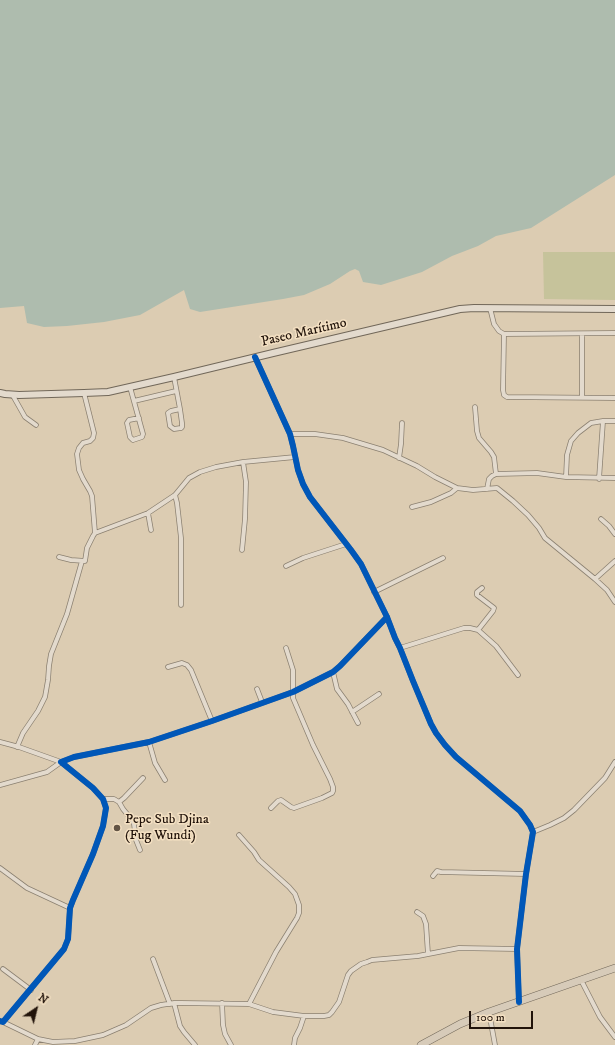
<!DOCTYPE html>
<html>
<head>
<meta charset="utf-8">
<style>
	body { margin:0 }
	#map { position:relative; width:615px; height:1045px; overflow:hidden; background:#dcccb2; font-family:"IM FELL DW Pica",serif }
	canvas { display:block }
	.north { position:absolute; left:16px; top:989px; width:40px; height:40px; -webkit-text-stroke:3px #f4e0c2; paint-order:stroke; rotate:35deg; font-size:11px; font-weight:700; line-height:16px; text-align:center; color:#21130a }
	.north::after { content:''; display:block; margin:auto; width:14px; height:18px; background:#21130a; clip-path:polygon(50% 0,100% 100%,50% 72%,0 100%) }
	.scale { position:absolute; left:469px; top:1011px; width:64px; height:18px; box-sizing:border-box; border:2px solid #21130a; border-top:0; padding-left:5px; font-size:12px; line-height:14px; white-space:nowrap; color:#21130a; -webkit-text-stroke:3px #f4e0c2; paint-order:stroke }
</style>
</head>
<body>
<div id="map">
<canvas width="615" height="1045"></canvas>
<div class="north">N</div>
<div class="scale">100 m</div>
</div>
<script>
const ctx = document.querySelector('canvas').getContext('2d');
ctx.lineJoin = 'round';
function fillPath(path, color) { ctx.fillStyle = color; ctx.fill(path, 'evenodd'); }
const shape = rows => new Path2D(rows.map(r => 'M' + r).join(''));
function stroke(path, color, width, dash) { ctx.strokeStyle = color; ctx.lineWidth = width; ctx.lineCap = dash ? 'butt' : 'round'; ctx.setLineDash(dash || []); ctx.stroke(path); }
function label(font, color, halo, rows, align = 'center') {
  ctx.font = font + ' "IM FELL DW Pica",serif'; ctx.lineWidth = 3; ctx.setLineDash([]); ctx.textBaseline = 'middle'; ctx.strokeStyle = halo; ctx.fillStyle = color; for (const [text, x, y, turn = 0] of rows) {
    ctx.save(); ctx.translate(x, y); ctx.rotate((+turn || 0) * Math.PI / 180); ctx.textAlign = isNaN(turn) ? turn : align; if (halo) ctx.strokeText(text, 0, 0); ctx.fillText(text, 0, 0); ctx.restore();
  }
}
fillPath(shape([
	[543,252,615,252,615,300,544,299]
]), '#c6c39b');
fillPath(shape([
	[0,0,615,0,615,175,531,228,496,236,478,246,452,256,422,272,381,285,363,282,359,271,355,269,350,271,330,284,304,295,283,299,200,312,190,309,184,290,140,315,104,322,67,326,44,327,27,323,24,306,0,308]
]), '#aebcae');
const street = shape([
	[490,308,494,324,499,331,504,334,503,390,504,395,507,397,615,398],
	[504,334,615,333],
	[255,357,290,434,293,446,298,470,303,484,310,497,351,550,361,564,387,617,395,638,400,648,413,681,431,724,436,733,445,745,456,757,520,811,530,825,533,832,526,874,517,949,519,1002],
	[174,377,180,409,182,423,182,427,181,428,174,429,170,426,168,413,171,411,180,409],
	[130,387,143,434,142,437,133,440,130,437,127,423,129,420,139,418],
	[84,393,94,433,93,438,90,441,83,443,79,448,77,454,79,470,83,479,90,491,92,496,95,533],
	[12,394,25,417,36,425],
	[582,397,582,334],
	[134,401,176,391],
	[475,407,477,431,479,438,491,452,494,457,496,474],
	[290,434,315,434,343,438,383,450,417,466,435,477,457,488,473,490,497,488,513,501,528,515,539,528,545,538,595,579,607,590,615,602],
	[399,458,401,444,402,423],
	[566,477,567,455,571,441,578,433,591,423,603,421,615,421],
	[599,479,603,421],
	[487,489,489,479,492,476,496,474,537,473,566,477,615,478],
	[175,495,177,503,181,538,181,605],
	[412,507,431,502,451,493,457,488],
	[148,513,151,530],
	[601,519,609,526,615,534],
	[242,550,245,519,246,482,243,462],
	[59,557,71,560,85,561,87,548,93,536,95,533,148,513,175,495,189,478,200,472,216,467,243,462,295,457],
	[286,566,303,558,346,544],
	[595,579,615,561],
	[374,592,443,558],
	[478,630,493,611,494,608,477,595,477,592,482,588],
	[400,648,464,628,470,628,478,630,496,646,518,675],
	[168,667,182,663,187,665,191,670,212,721],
	[333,672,337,689,348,704,358,723],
	[257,689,262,702],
	[352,712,379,694],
	[0,742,19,747,61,762],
	[149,742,155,763,165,780],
	[17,747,23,733,38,711,45,697,48,680,49,666,51,654,67,614,82,561],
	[0,785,47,772,61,762],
	[103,799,114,799,119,802,123,809,132,820,134,824,136,840,140,850],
	[119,802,124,798,143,778],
	[271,808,278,801,281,800,291,807,294,808,322,798,332,793,333,791,333,787,330,779,313,745,293,698,293,670,286,648],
	[533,832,550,825,564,818,574,810,605,778,615,762],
	[239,835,254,852,259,860,289,887,295,894,299,905,299,913,297,918,276,952,249,1004],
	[0,868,27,888,70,908],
	[433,876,437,871,441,872,526,874],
	[417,912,423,916,426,924,428,954],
	[153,959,170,1004],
	[3,969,31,990],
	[581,980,600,1017,615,1037],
	[174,1003,180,1026,184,1032,195,1045],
	[222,1003,223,1025,225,1034,231,1045],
	[489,1012,495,1045],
	[0,1021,3,1022,64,949,68,939,70,908,73,900,93,854,103,826,106,808,103,799,93,788,61,762,74,757,149,742,212,721,293,692,333,672,340,666,387,617],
	[3,1022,38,1039,53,1042,75,1041,103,1035,126,1025,151,1008,161,1005,174,1003,181,1003,249,1004,273,1012,304,1016,324,1016,329,1015,332,1012,339,1002,348,975,351,971,361,964,367,962,372,960,418,956,459,948,517,949],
	[35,1045,38,1039],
	[294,1045,295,1038,300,1028,304,1016]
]);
const secondary = shape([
	[0,393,5,394,19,395,84,393,108,392,174,377,273,353,460,309,474,308,615,309]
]);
const primary = shape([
	[421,1045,460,1024,489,1012,615,968]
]);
stroke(street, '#8b8071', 5.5);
stroke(secondary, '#716759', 8);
stroke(primary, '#716759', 8);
stroke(street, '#e3dacd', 4);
stroke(secondary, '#e3dacd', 6);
stroke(primary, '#d7cbb9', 7);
stroke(shape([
	[255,357,290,434,293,446,298,470,303,484,310,497,351,550,361,564,387,617,395,638,400,648,413,681,431,724,436,733,445,745,456,757,520,811,530,825,533,832,526,874,517,949,519,1002],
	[0,1021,3,1022,64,949,68,939,70,908,73,900,93,854,103,826,106,808,103,799,93,788,61,762,74,757,149,742,212,721,293,692,333,672,340,666,387,617]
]), '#0057b8', 6);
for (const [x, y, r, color] of [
	[117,828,4,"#625445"]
]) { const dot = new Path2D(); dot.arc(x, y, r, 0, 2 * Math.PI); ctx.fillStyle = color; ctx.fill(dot); stroke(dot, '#f4e0c2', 1.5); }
label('14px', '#21130a', '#f4e0c2', [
	["Paseo Marítimo",304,333,-13]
]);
label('14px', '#21130a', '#f4e0c2', [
	["Pepe Sub Djina",125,820],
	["(Fug Wundi)",125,836]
], 'left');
</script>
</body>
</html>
